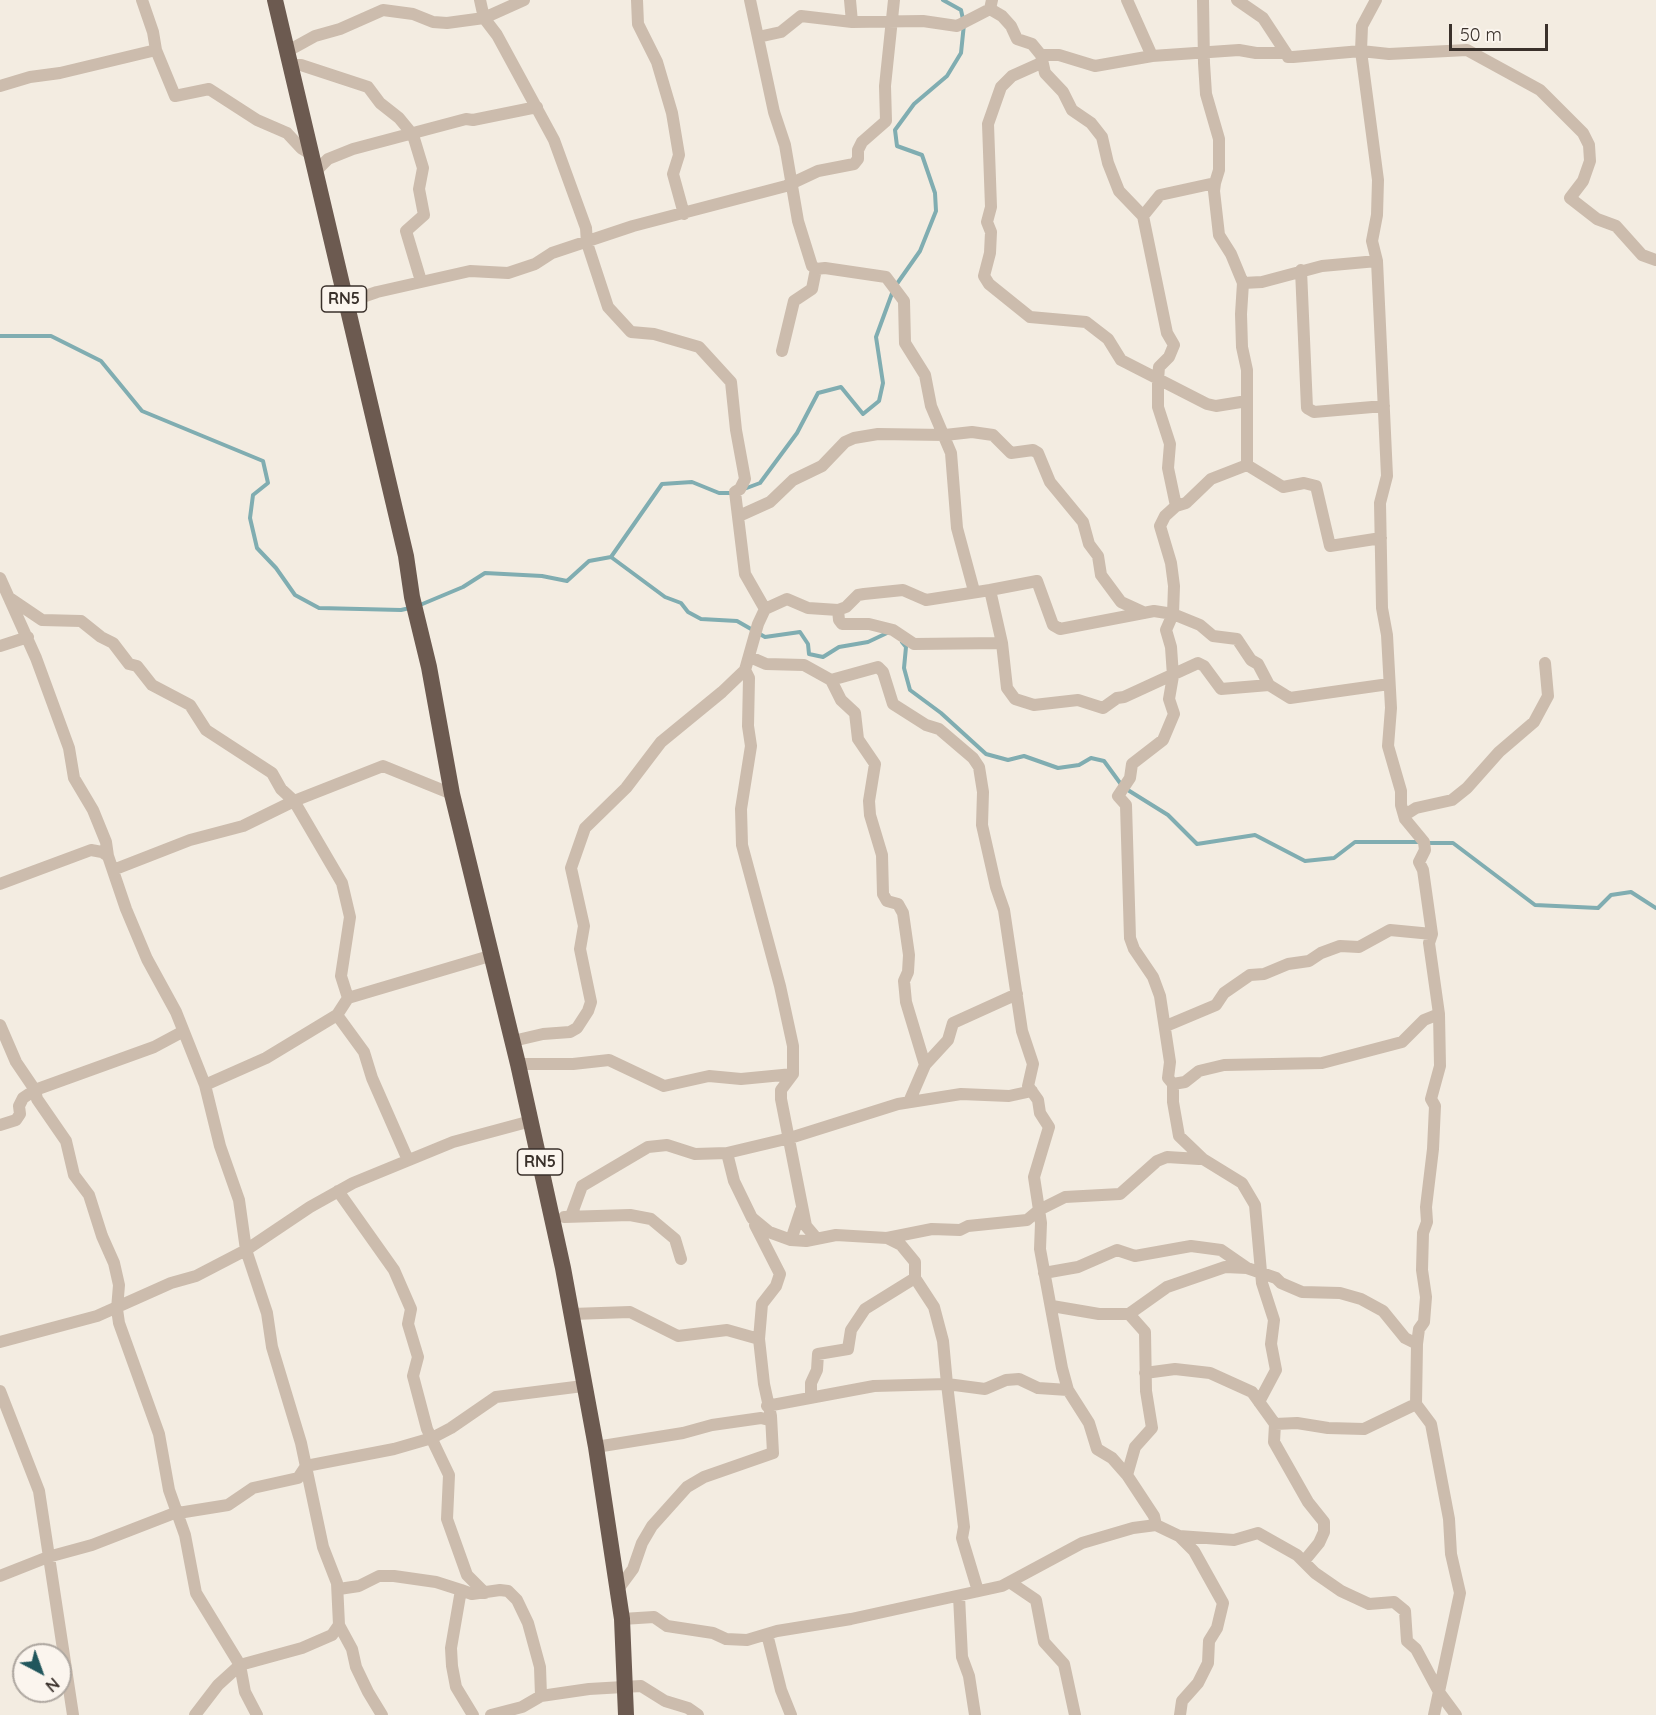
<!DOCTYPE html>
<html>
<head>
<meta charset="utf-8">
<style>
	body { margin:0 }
	#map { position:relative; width:1656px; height:1715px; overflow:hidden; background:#f3ece1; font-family:Quicksand,sans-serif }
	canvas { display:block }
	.north { position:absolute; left:12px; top:1643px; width:60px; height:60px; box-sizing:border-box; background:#fbf5ee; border:2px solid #aea7a0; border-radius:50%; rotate:139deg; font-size:16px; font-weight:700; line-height:24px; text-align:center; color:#3a312b }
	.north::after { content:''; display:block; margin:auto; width:21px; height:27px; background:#21565c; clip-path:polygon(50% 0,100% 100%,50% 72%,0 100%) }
	.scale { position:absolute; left:1449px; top:24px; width:99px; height:27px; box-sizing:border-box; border:3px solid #3a312b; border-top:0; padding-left:8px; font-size:18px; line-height:21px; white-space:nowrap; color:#3a312b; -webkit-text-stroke:4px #fbf5ee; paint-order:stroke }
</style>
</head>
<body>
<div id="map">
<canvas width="1656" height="1715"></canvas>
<div class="north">N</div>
<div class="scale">50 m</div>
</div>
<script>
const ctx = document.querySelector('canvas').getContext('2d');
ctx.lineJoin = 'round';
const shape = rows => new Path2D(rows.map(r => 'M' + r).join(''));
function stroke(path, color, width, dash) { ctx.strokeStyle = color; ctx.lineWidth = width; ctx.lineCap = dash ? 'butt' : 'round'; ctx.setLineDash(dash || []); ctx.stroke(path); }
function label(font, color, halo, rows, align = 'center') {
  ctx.font = font + ' Quicksand,sans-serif'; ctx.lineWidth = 4.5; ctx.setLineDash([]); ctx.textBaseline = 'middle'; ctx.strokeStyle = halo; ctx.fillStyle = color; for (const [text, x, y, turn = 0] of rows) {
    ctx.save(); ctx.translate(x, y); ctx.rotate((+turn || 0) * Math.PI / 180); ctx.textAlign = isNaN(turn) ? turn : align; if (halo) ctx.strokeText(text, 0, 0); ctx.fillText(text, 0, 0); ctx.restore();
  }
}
stroke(shape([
	[0,336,51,336,101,361,142,411,263,461,268,483,253,495,250,518,257,548,276,568,295,595,319,608,401,610,410,608],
	[744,489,760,483,797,433,818,393,841,387,863,414,879,401,883,383,876,337,894,288,920,251,936,211,935,193,922,155,897,146,895,130,914,104,947,76,961,53,964,24,961,10,943,0],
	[611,557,665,597,681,603,688,612,701,619,737,621,765,637,800,632,808,644,809,654,823,657,839,647,868,642,887,633],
	[420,605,463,587,485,573,542,576,567,581,589,561,611,557,662,484,692,482,719,493,731,493],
	[902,642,906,647,904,668,910,690,941,713,986,754,1008,760,1024,756,1058,768,1079,765,1091,758,1104,761,1123,787,1168,815,1197,844,1255,835,1305,861,1334,858,1355,842,1419,842],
	[1427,843,1453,843,1535,905,1598,908,1611,895,1631,892,1656,908]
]), '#80adb1', 4);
stroke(shape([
	[480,0,484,18,497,35,554,140,586,228,587,243,608,307,631,332,654,334,699,347,731,382,736,430,745,479,740,489,735,492,745,574,765,609,758,624,745,670,722,692,661,742,626,788,585,828,571,868,584,926,580,949,591,1002,588,1011,577,1028,570,1032,543,1034,513,1041],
	[637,0,638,24,657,62,672,113,679,155,673,174,684,214],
	[750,0,774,112,785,145,798,221,812,266,816,269,825,268,886,277,904,301,905,343,925,375,931,406,951,453,957,528,974,591],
	[850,0,852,22],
	[1127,0,1152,56],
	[1203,0,1204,63,1206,94,1219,139,1219,170,1215,183,1160,195,1143,216,1167,333,1174,345,1169,357,1159,367,1158,380,1158,407,1170,444,1168,468,1176,506,1165,516,1160,526,1171,563,1174,586,1173,614,1166,630,1171,647,1173,676,1169,699,1174,714,1163,740,1132,764,1130,778,1118,796,1126,805,1130,938,1134,949,1153,977,1160,996,1170,1062,1168,1078,1173,1084,1173,1102,1179,1136,1203,1159,1242,1183,1255,1205,1262,1283,1274,1320,1271,1344,1276,1370,1259,1402],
	[1237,0,1263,18,1286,53],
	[1376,0,1362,26,1361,51,1378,180,1377,215,1372,241,1377,261,1387,476,1380,503,1382,608,1387,635,1391,708,1388,746,1401,791,1401,805,1405,819,1424,842,1425,850,1419,862,1423,870,1432,934],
	[990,9,1002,16,1011,26,1017,39,1032,44,1041,55,1059,55,1095,66,1152,56,1239,50,1256,53,1286,53,1288,57,1293,57,1361,51,1389,54,1467,50,1540,90,1583,133,1589,145,1590,161,1583,181,1570,198,1597,219,1616,226,1642,255,1656,260],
	[758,37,781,32,801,16,852,22,923,21,957,26,990,9,992,0],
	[156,50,175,96,209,89,257,120,287,133,301,148,311,154],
	[286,52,315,36,340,29,383,10,413,14,433,22,447,23,484,18,524,0],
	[1041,55,1045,73,1063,92,1072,110,1091,123,1102,137,1108,163,1119,191,1143,216],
	[1041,63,1012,76,1001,87,988,124,991,207,987,222,991,232,990,253,984,276,989,284,1030,317,1086,322,1108,339,1121,360,1207,404,1216,406,1247,401],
	[290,65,301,65,368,87,380,103,399,118,413,135,423,168,419,189,424,215,406,231,421,281],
	[0,86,30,77,60,73,156,50,153,32,142,0],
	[316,171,328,159,353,149,466,119,473,120,537,107],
	[1215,183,1214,191,1219,235,1231,254,1243,283,1262,282,1322,266,1377,261],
	[1301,270,1307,408,1314,412,1384,406],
	[1243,283,1241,314,1242,347,1247,370,1247,465,1283,487,1304,483,1316,486,1330,546,1381,538],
	[345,303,377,292,470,271,508,273,535,264,552,253,633,226,786,186,818,171,854,164,858,159,858,150,862,142,886,121,885,86,894,0],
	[782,351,794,301,812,289,816,269],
	[1176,506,1186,503,1211,479,1247,465],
	[739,516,770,502,793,480,822,466,845,442,854,438,878,434,945,435,972,432,993,435,1011,453,1033,450,1038,453,1050,482,1083,522,1089,544,1098,556,1101,575,1121,602,1145,613],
	[0,578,36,658,69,748,74,778,93,810,106,842,108,856,126,909,147,959,176,1012,205,1085,220,1146,239,1200,246,1250,267,1313,272,1347,301,1443,323,1547,337,1583,339,1625,352,1649,356,1667,368,1692,382,1715],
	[990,590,1037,581,1053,625,1060,629,1154,611,1173,614,1200,625,1213,636,1237,639,1251,660,1258,664,1269,685,1290,698,1389,684],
	[11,599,42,620,81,621,101,637,113,643,129,664,137,666,152,685,190,705,206,730,272,773,281,789,294,801,342,883,350,917,341,976,348,998],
	[765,609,787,599,808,608,838,610,846,607,858,595,864,594,903,590,926,600,990,590,1002,643,1007,688,1015,699,1034,705,1078,700,1103,708,1117,698,1124,697,1198,663,1204,666,1221,689,1269,685],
	[838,610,839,620,842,624,869,624,893,630,914,644,1002,643],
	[0,646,28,637],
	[745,670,749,678,748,726,751,746,741,809,742,845,780,986,793,1046,793,1074,781,1090,781,1099,806,1226,817,1239],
	[831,680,841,700,855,713,858,739,875,764,869,801,870,815,882,855,883,894,887,901,898,904,903,913,909,955,908,972,904,981,906,1002,925,1065],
	[1405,815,1416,808,1452,800,1467,788,1499,752,1534,722,1548,696,1545,663],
	[113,870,190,840,243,826,294,801,383,766,452,794],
	[0,884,91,850,102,852,108,856],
	[337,1015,364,1052,372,1078,408,1160],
	[0,1025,16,1062,35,1090,37,1099,66,1141,74,1175,89,1195,102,1236,114,1263,119,1285,117,1309,119,1323,159,1434,169,1490,185,1535,196,1593,240,1665,245,1692,257,1715],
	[1166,1026,1216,1005,1224,993,1250,975,1264,974,1288,964,1309,961,1321,953,1340,946,1359,947,1390,930,1432,934,1429,943,1439,1014,1440,1066,1431,1099,1435,1106,1433,1149,1426,1207,1427,1222,1423,1233,1422,1270,1426,1297,1424,1322,1419,1329,1417,1344],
	[518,1064,573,1064,609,1060,664,1086,709,1076,741,1079,793,1074],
	[1173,1084,1185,1082,1199,1071,1224,1065,1322,1063,1402,1042,1424,1020,1439,1014],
	[205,1085,266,1058,304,1035,337,1015,348,998,493,955],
	[909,1102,925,1065,948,1040,953,1023,1017,994],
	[0,1125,16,1120,20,1114,19,1106,23,1098,35,1090,154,1047,182,1032],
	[727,1153,734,1181,752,1218,769,1232,791,1240,806,1241,836,1235,887,1238,901,1245,915,1262,915,1278,934,1307,943,1341,947,1384,874,1386,767,1406],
	[338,1191,394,1270,411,1309,408,1324,418,1357,413,1376,427,1429,449,1475,447,1519,467,1575,485,1593],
	[571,1216,582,1186,648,1147,667,1145,695,1154,727,1153,790,1138,898,1104,961,1094,1009,1096,1032,1091],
	[564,1217,630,1215,651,1219,675,1239,681,1259],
	[755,1225,780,1274,776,1286,762,1304,759,1339],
	[887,1238,932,1229,960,1230,968,1226,1027,1220,1039,1210,1065,1197,1120,1194,1157,1161,1167,1157,1199,1159],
	[791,1240,801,1210],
	[1044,1273,1078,1267,1117,1250,1135,1256,1191,1246,1221,1250,1247,1268],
	[1052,1306,1099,1314,1129,1314,1145,1332,1146,1391,1152,1428,1135,1447,1127,1475],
	[572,1314,630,1312,678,1336,727,1330,759,1339,764,1384,771,1416,773,1453,704,1477,687,1487,652,1526,642,1543,633,1569,616,1592],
	[1129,1314,1167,1287,1225,1267,1247,1268,1276,1278,1281,1283,1302,1292,1340,1293,1361,1299,1383,1311,1405,1338,1417,1344,1416,1404,1431,1424,1449,1519,1451,1554,1460,1593,1434,1715],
	[0,1342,97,1316,171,1283,196,1276,246,1250,310,1207,353,1183,453,1142,531,1121],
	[1145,1373,1175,1369,1210,1373,1252,1392,1275,1424,1274,1442,1308,1502,1324,1522,1324,1532,1319,1543,1305,1560],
	[0,1391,39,1491,73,1715],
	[811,1397,811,1383,817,1370,818,1354,848,1349,851,1330,865,1309,915,1278],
	[1275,1424,1297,1423,1328,1428,1364,1429,1416,1404],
	[596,1447,683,1433,712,1425,761,1418,769,1420],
	[1156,1525,1179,1536,1194,1551,1223,1603,1217,1628,1209,1641,1208,1663,1198,1683,1182,1701,1180,1715],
	[1179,1536,1234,1540,1258,1533,1297,1555,1315,1573,1341,1591,1369,1604,1394,1602,1405,1611,1407,1641,1416,1649,1439,1692,1456,1715],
	[0,1576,48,1557,92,1545,172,1514,228,1505,253,1488,298,1478,306,1466,394,1449,432,1438,451,1428,496,1397,583,1386],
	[1011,1583,1036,1600,1044,1642,1064,1664,1075,1715],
	[339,1589,359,1586,379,1576,394,1576,436,1582,461,1590,451,1648,452,1666,456,1687,473,1715],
	[461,1590,472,1594,500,1590,508,1591,517,1600,528,1623,540,1667,541,1696,589,1689,641,1686,665,1701,688,1708,698,1715],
	[978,1591,962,1538,964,1527,947,1384,985,1389,1006,1380,1019,1379,1038,1388,1068,1390],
	[959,1596,962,1657,969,1676,975,1715],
	[622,1619,654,1617,667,1626,713,1633,726,1639,747,1640,777,1631,851,1619,1002,1586,1082,1543,1133,1528,1156,1525,1154,1516,1127,1475,1112,1458,1097,1449,1089,1423,1068,1390,1062,1368,1040,1249,1041,1223,1034,1177,1049,1127,1040,1113,1038,1100,1028,1086,1033,1064,1022,1031,1004,910,996,887,982,825,983,792,979,767,973,758,939,729,926,725,893,704,883,672,878,667,831,680,804,665,766,664,750,657],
	[767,1634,781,1690,791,1715],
	[195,1715,218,1685,240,1665,302,1648,332,1635,339,1625],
	[491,1715,522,1707,541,1696]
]), '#ccbcad', 12);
stroke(shape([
	[275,0,406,556,412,597,429,667,452,794,518,1064,563,1268,596,1447,622,1619,626,1715]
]), '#6c5a50', 16);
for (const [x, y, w] of [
	[344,299,45],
	[540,1162,45]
]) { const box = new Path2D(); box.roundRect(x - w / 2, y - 13, w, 26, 4.5); ctx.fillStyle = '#fbf5ee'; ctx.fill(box); stroke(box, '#3a312b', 1.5); }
label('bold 16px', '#3a312b', null, [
	["RN5",344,299],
	["RN5",540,1162]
]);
</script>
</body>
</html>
